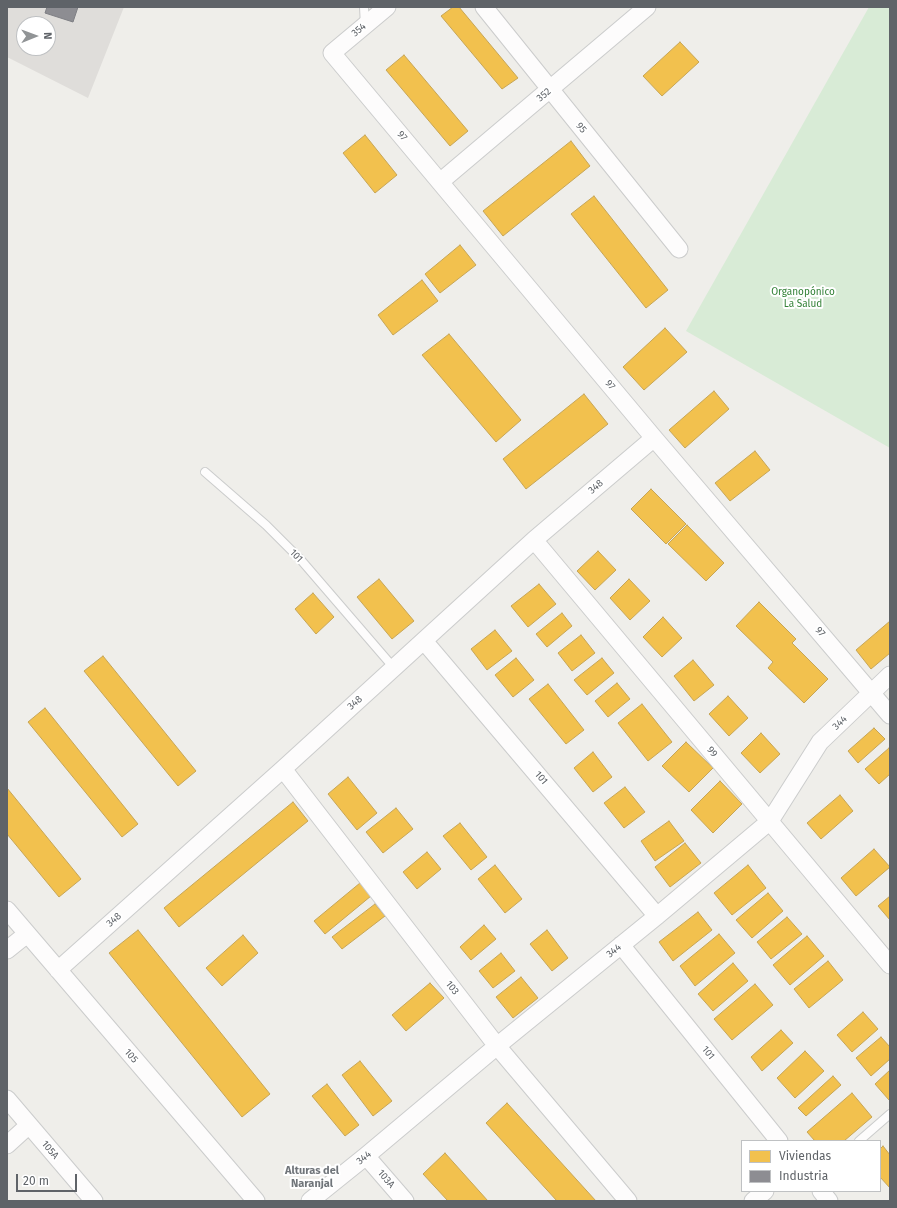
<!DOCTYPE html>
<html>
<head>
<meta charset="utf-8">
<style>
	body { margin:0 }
	#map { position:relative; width:897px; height:1208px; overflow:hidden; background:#efeeea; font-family:"Fira Sans",sans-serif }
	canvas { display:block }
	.frame { position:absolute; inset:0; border:8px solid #5f6368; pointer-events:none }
	.legend { position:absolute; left:741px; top:1140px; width:140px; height:52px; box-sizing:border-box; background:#fff; border:1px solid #bfc1c3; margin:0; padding:5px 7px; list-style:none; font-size:12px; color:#5f6368 }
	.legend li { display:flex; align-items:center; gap:8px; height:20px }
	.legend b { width:20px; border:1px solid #bfc1c3 }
	.north { position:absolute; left:16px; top:16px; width:40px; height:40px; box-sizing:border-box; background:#fff; border:1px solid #bfc1c3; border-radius:50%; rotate:89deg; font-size:11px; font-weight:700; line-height:16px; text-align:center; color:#5f6368 }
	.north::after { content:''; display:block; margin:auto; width:14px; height:18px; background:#919496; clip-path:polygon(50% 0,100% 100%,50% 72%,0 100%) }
	.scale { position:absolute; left:16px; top:1174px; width:61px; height:18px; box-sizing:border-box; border:2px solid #5f6368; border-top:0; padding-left:5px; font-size:12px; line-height:14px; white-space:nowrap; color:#5f6368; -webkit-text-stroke:3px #fff; paint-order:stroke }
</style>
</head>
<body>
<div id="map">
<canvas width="897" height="1208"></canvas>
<div class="frame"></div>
<ul class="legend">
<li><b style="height:11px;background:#f2c14e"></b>Viviendas</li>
<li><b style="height:11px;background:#8d8d92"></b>Industria</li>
</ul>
<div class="north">N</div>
<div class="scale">20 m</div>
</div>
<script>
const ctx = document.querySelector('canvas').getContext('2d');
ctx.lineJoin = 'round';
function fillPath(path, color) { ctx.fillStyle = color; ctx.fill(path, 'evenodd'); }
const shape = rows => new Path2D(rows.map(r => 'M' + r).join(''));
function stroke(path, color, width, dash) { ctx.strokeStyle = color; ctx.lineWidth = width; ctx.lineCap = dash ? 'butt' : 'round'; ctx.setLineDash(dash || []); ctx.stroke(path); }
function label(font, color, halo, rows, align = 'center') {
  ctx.font = font + ' "Fira Sans",sans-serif'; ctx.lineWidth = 4; ctx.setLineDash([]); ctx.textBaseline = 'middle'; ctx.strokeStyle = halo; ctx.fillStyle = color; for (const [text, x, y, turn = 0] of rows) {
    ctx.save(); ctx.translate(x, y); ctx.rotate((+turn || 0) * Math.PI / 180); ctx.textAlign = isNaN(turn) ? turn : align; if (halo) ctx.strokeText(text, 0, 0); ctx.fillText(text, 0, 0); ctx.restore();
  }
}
fillPath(shape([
	[7,7,124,7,88,98,7,57],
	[24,24,48,24,48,48,24,48]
]), '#dfddda');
fillPath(shape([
	[869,7,890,7,890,448,686,331]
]), '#d8ebd6');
const homes = shape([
	[453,7,459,7,518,78,502,89,441,16,453,7],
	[680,42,699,62,662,96,643,76,680,42],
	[404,55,468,131,450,146,386,70,404,55],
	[365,135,397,175,375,193,343,153,365,135],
	[571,141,590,166,503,236,483,211,571,141],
	[594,196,668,290,646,308,571,214,594,196],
	[460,245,476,265,440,293,425,274,460,245],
	[422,280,438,301,393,335,378,315,422,280],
	[665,328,687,352,644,390,623,367,665,328],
	[449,334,521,420,496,442,422,355,449,334],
	[714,391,729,409,685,448,669,430,714,391],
	[584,394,608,424,526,489,503,459,584,394],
	[755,451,770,470,730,501,715,483,755,451],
	[651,489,686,524,666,544,631,509,651,489],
	[687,525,724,563,706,581,668,544,687,525],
	[598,551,616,570,595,590,577,571,598,551],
	[379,579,414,621,392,639,357,597,379,579],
	[629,579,650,601,630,620,610,598,629,579],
	[539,584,556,604,528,627,511,606,539,584],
	[313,593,334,617,316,634,295,609,313,593],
	[759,602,796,639,792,643,828,679,804,703,768,668,773,662,736,626,759,602],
	[562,613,572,626,547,647,536,634,562,613],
	[663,617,682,638,662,657,643,637,663,617],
	[890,621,890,653,871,669,856,650,890,621],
	[495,630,512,651,487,670,471,649,495,630],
	[581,635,595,653,572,671,558,653,581,635],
	[103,656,196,771,178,786,84,671,103,656],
	[516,658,534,680,513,697,495,675,516,658],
	[602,658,614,673,587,695,574,680,602,658],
	[693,660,714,685,694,701,674,676,693,660],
	[617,683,630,699,608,717,595,701,617,683],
	[548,684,584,730,566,744,529,699,548,684],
	[728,696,748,718,729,736,709,714,728,696],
	[642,704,672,742,648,761,618,723,642,704],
	[45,708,138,824,122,837,28,722,45,708],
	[874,728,885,739,858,763,848,751,874,728],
	[761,733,780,754,760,773,741,753,761,733],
	[686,742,713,768,689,792,662,766,686,742],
	[889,748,890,749,890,774,879,784,865,769,889,748],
	[593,752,612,777,593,792,574,768,593,752],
	[348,777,377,813,357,830,328,794,348,777],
	[720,781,742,804,713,833,691,810,720,781],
	[625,787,645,812,624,828,604,803,625,787],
	[7,788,81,879,59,897,7,834,7,788],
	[840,795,853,811,821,839,807,823,840,795],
	[293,802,308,821,179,927,164,908,293,802],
	[396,808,413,829,383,853,366,832,396,808],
	[669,821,684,841,655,861,641,841,669,821],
	[460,823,487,857,471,870,443,836,460,823],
	[685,843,701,863,670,887,655,867,685,843],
	[874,849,890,867,856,896,841,878,874,849],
	[427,852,441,869,417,889,403,872,427,852],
	[495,865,522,899,505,913,478,879,495,865],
	[748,865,766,888,732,915,714,893,748,865],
	[360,883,371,896,325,934,314,921,360,883],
	[768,893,783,911,752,938,736,920,768,893],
	[890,896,890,920,878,906,890,896],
	[375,904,385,916,342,949,332,937,375,904],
	[698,912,712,930,673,961,659,942,698,912],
	[787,917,802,934,771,959,757,942,787,917],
	[484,925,496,939,471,960,460,947,484,925],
	[138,930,270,1094,242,1117,109,953,138,930],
	[547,930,568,958,552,971,530,944,547,930],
	[719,934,735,953,695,986,680,966,719,934],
	[243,935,258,953,222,986,206,968,243,935],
	[807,936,824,956,790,985,773,965,807,936],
	[501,953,515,971,493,988,479,971,501,953],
	[828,961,843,980,809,1008,794,989,828,961],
	[733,963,748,981,713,1011,698,994,733,963],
	[521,977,538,998,513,1018,496,997,521,977],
	[430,983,444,998,406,1031,392,1015,430,983],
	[755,984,773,1005,732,1040,714,1019,755,984],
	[863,1012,878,1029,852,1052,837,1035,863,1012],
	[781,1030,793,1043,762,1071,751,1057,781,1030],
	[881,1037,890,1047,890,1059,871,1076,856,1058,881,1037],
	[805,1051,824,1071,795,1098,777,1078,805,1051],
	[360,1061,392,1101,373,1116,342,1075,360,1061],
	[890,1070,890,1100,889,1100,875,1084,890,1070],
	[833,1076,841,1085,806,1116,798,1108,833,1076],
	[327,1084,359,1125,345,1136,312,1096,327,1084],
	[852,1093,872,1117,844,1141,815,1141,807,1132,852,1093],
	[507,1103,596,1201,557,1201,486,1123,507,1103],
	[883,1146,890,1155,890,1188,880,1177,880,1149,883,1146],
	[445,1153,488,1201,448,1201,423,1174,445,1153]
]);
fillPath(homes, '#f2c14e');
stroke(homes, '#c6a556', 1);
const industry = shape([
	[47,7,78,7,73,22,45,13,47,7]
]);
fillPath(industry, '#8d8d92');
stroke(industry, '#7f8085', 1);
const service = shape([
	[364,7,365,26],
	[205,472,266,525,301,560,394,668],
	[859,1141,890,1114]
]);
const minor = shape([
	[387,7,332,53,654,438,890,715],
	[484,7,679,249],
	[440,182,647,7],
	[534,540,890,965],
	[424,641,657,916],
	[283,769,497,1046,628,1201],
	[7,910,256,1201],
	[621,945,779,1141],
	[7,950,27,934],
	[58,970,283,769,534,540,654,438],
	[7,1099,94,1201],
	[7,1145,29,1125],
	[366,1156,405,1201],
	[821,1191,829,1201],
	[310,1201,366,1156,497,1046,657,916,770,821,820,742,890,675],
	[753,1201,765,1191]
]);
stroke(service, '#cbcccc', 10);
stroke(minor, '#cbcccc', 19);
stroke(service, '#fdfcfc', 8);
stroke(minor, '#fdfcfc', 17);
label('10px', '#5f6368', '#fff', [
	["354",359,30,-40],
	["352",544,95,-40],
	["95",581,128,51],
	["97",402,136,50],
	["97",610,385,50],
	["348",596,487,-40],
	["101",296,556,46],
	["97",820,632,49],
	["348",355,703,-42],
	["344",840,723,-44],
	["99",712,752,50],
	["101",541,778,50],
	["348",114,920,-42],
	["344",614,951,-39],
	["103",452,988,52],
	["101",708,1053,51],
	["105",131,1056,49],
	["105A",50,1150,50],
	["344",364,1158,-39],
	["103A",386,1179,49]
]);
label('10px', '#348238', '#fff', [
	["Organopónico",803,292],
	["La Salud",803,304]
]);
label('bold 11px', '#70757a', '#fff', [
	["Alturas del",312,1171],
	["Naranjal",312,1184]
]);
</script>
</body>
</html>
